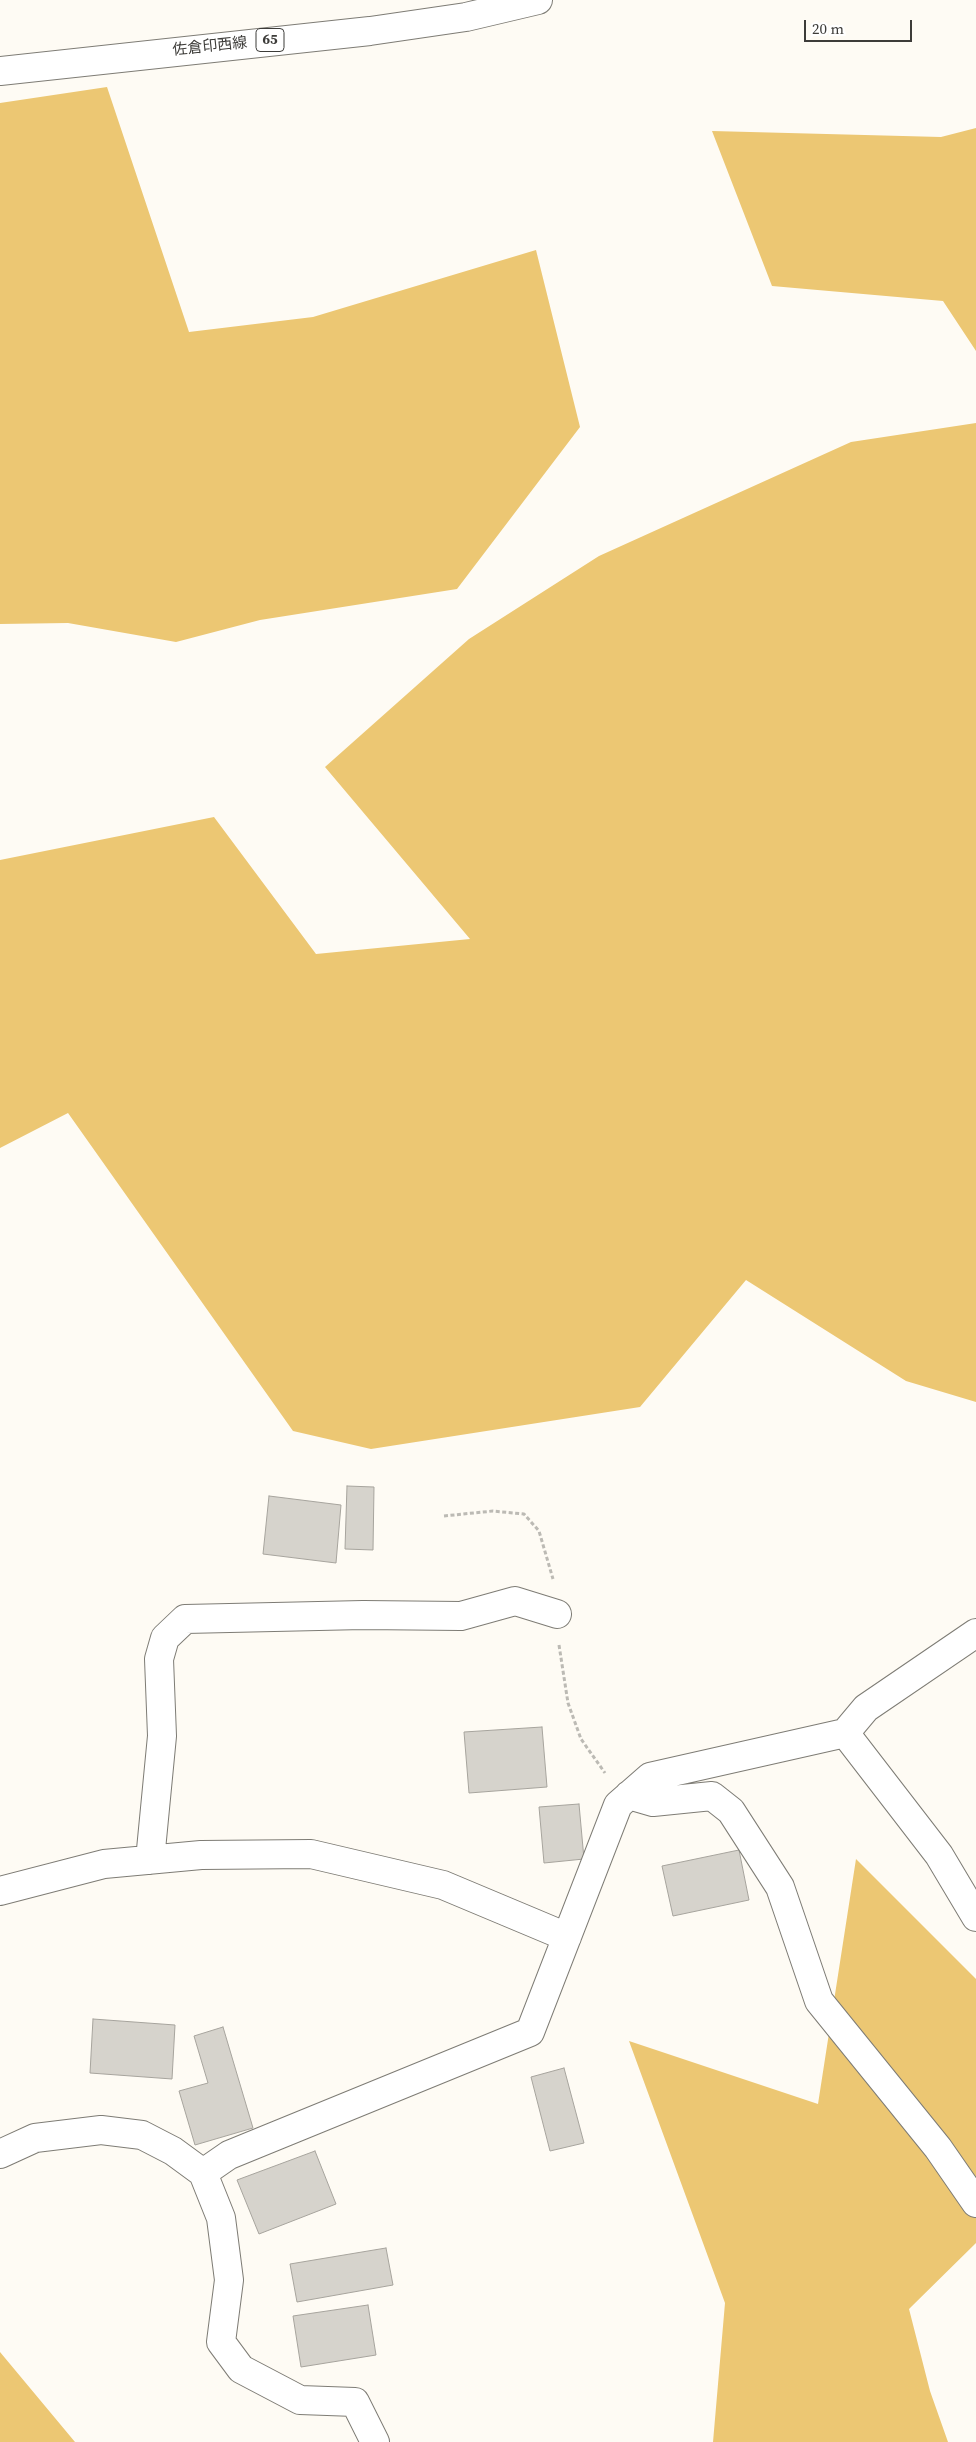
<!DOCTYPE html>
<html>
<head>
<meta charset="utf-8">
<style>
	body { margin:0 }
	#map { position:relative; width:976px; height:2442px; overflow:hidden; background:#fefbf4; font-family:"Source Serif 4",serif }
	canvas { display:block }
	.scale { position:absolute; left:804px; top:20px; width:108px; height:22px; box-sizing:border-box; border:2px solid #3d3c39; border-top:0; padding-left:6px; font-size:15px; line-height:18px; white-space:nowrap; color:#3d3c39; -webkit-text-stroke:4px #fff; paint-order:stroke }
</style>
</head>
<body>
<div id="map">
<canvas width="976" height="2442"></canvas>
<div class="scale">20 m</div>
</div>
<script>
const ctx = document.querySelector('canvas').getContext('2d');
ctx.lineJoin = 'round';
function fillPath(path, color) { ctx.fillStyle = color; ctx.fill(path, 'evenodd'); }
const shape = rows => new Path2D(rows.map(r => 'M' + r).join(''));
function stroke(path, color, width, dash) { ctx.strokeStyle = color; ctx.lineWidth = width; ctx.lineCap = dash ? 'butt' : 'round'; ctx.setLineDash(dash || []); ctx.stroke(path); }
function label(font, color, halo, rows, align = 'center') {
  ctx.font = font + ' "Source Serif 4","Noto Sans JP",serif'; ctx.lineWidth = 4; ctx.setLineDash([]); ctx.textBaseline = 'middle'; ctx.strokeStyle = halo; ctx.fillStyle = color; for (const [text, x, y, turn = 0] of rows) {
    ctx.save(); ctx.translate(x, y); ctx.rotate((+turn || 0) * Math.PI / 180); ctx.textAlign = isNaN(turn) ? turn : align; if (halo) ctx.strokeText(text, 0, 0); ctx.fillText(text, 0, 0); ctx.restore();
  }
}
fillPath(shape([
	[107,87,189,332,313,317,536,250,580,427,457,589,260,620,176,642,68,623,0,624,0,103],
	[976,128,976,351,943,301,772,286,712,131,941,137],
	[976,423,976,1402,906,1381,746,1280,640,1407,371,1449,293,1431,68,1113,0,1148,0,860,214,817,316,954,470,939,325,767,469,639,599,556,851,442],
	[856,1859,976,1979,976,2243,909,2309,930,2391,948,2442,713,2442,725,2303,629,2041,818,2104],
	[0,2352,75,2442,0,2442]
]), '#ecc773');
const building = shape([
	[347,1486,374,1487,373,1550,345,1549,347,1486],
	[269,1496,341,1505,336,1563,263,1554,269,1496],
	[542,1727,547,1787,469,1793,464,1732,542,1727],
	[579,1804,584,1859,544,1863,539,1807,579,1804],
	[739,1850,749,1900,673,1916,662,1866,739,1850],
	[93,2019,175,2025,172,2079,90,2073,93,2019],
	[223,2027,253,2128,195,2145,179,2091,208,2083,194,2036,223,2027],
	[564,2068,584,2143,550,2151,531,2077,564,2068],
	[315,2151,336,2204,259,2234,237,2180,315,2151],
	[386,2248,393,2285,297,2302,290,2264,386,2248],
	[368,2305,376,2355,301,2367,293,2316,368,2305]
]);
fillPath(building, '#d6d3cc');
stroke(building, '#a7a49d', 1);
const street = shape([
	[845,1733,939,1855,976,1917],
	[629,1795,653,1802,712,1796,731,1811,780,1887,819,2001,938,2148,976,2203],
	[150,1860,162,1736,159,1659,165,1638,185,1619,363,1615,461,1616,515,1601,557,1614],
	[0,1891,104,1864,201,1855,311,1854,443,1885,567,1937],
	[0,2154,35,2138,101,2130,142,2135,173,2151,203,2173,221,2218,229,2280,221,2342,241,2369,300,2400,355,2402,375,2442],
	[203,2173,229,2155,530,2032,618,1805,650,1777,845,1733,866,1708,976,1633]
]);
const primary = shape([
	[0,71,370,31,466,17,538,0]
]);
stroke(street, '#7e7c75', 30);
stroke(primary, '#7e7c75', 30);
stroke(shape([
	[444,1516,493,1511,524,1514,539,1531,553,1579],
	[559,1645,568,1703,581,1739,605,1773]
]), '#bcbab4', 3, [4, 2.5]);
stroke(street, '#fff', 28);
stroke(primary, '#fff', 28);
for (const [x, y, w] of [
	[270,40,28]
]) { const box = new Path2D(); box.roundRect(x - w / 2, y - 11.5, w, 23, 4); ctx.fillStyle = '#fff'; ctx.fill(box); stroke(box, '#3d3c39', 1); }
label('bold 14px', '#3d3c39', null, [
	["65",270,40]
]);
label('15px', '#3d3c39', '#fff', [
	["佐倉印西線",210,47,-6]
]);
</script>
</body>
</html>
